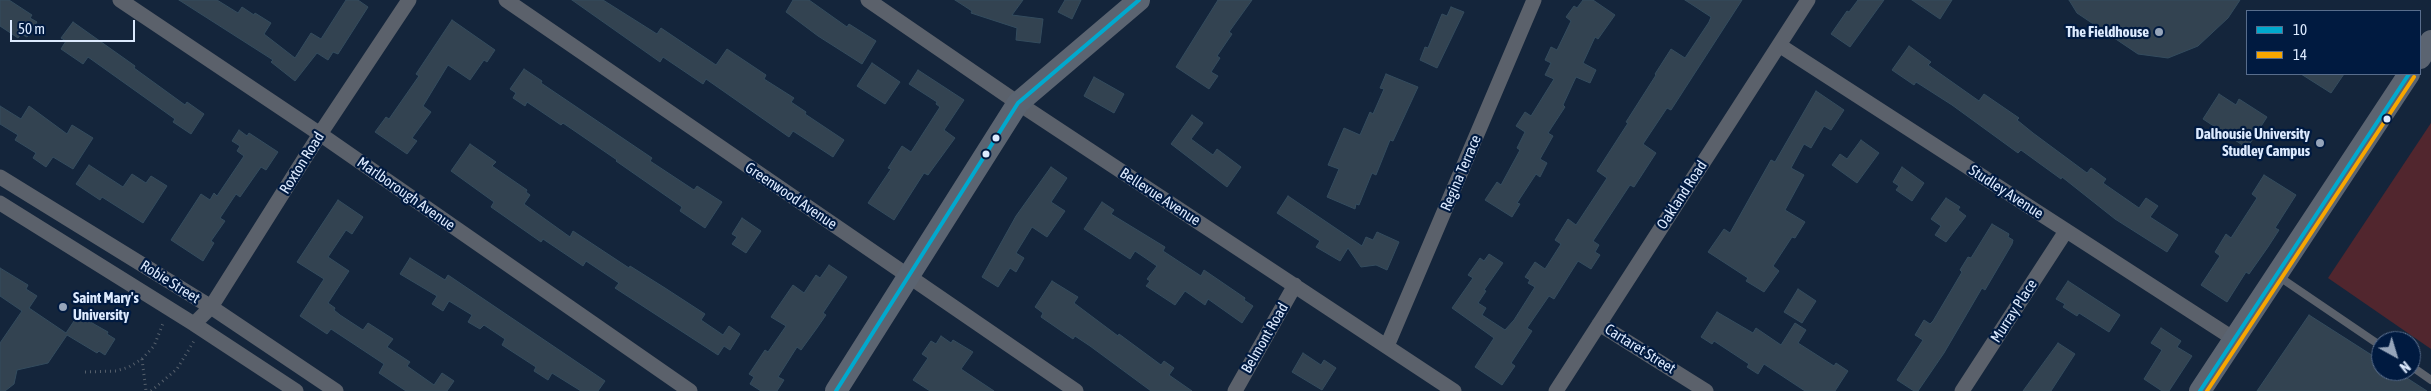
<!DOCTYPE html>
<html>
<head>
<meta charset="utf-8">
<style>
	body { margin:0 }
	#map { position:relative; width:2431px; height:391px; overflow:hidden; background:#14253b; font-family:"Asap Condensed",sans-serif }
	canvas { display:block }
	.legend { position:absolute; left:2246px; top:10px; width:175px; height:65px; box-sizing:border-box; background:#001a40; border:1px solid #586d8c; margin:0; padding:6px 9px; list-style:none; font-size:15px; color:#dceafe }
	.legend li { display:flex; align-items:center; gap:10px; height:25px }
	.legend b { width:25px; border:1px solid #586d8c }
	.north { position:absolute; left:2371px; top:331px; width:50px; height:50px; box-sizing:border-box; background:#001a40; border:1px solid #586d8c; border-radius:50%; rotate:141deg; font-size:14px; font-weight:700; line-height:20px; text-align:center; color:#dceafe }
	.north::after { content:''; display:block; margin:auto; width:18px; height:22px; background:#96a5ba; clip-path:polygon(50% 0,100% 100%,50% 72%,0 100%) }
	.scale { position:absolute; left:10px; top:20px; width:125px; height:22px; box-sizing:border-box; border:2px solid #dceafe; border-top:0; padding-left:6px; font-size:15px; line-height:18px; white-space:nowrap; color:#dceafe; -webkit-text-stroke:4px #001a40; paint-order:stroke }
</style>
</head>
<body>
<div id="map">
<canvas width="2431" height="391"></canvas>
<ul class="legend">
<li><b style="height:6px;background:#00a9ce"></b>10</li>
<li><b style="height:6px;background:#f7a600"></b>14</li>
</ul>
<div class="north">N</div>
<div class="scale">50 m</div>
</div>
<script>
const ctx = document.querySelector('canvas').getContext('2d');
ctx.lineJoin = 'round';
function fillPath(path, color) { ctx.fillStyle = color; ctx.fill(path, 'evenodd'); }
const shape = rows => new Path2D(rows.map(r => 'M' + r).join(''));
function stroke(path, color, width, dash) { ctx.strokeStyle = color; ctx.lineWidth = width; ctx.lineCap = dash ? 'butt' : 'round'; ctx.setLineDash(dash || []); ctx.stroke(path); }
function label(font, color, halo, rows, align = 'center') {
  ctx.font = font + ' "Asap Condensed",sans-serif'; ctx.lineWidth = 4.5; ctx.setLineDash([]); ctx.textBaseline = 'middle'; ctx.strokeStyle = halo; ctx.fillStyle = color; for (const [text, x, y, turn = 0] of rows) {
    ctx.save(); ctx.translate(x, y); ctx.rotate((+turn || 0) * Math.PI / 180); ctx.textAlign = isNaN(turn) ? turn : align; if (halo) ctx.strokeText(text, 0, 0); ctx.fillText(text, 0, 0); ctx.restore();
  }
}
fillPath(shape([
	[2431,123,2431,349,2328,278]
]), '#51262e');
const building = shape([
	[0,0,9,0,32,15,30,18,37,22,27,37,21,34,18,38,0,26,0,0],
	[179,0,217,0,238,13,242,7,254,15,255,13,271,23,264,34,295,58,311,33,321,39,346,0,358,0,368,7,338,54,333,52,328,60,317,53,295,81,271,62,273,60,179,0],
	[572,0,603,0,657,34,661,28,716,65,727,49,766,75,764,79,794,98,791,102,806,112,805,114,844,140,833,157,793,131,789,137,706,79,703,84,663,57,660,62,572,0],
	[793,0,809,0,847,27,849,24,876,41,862,64,818,36,786,12,793,0],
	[955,0,1023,0,1012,15,1043,19,1040,43,1016,40,1017,28,971,13,972,11,955,0],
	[1065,0,1081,0,1072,19,1058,12,1065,0],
	[1218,0,1252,0,1229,32,1232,34,1217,56,1220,58,1211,72,1218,76,1209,89,1176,67,1218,0],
	[1583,0,1593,0,1615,15,1598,39,1595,37,1583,63,1596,70,1590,83,1576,77,1563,105,1565,107,1548,133,1553,136,1540,159,1547,163,1540,177,1536,174,1517,203,1520,204,1512,217,1485,200,1497,182,1501,185,1520,150,1517,148,1525,132,1516,126,1525,112,1531,116,1554,79,1545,75,1551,63,1545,60,1551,47,1557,50,1571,21,1566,17,1574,6,1577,8,1583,0],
	[1685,0,1742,0,1671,110,1667,108,1643,144,1656,153,1634,187,1630,185,1593,241,1599,245,1595,252,1600,255,1591,269,1578,261,1554,299,1549,296,1527,328,1532,331,1511,363,1515,366,1502,385,1475,367,1494,338,1452,308,1473,278,1468,275,1480,258,1484,261,1489,254,1503,263,1484,290,1486,291,1478,303,1486,308,1482,315,1505,330,1514,320,1535,287,1528,283,1530,280,1525,277,1535,262,1545,269,1561,244,1555,240,1568,219,1576,225,1607,178,1597,171,1628,123,1626,122,1656,75,1655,74,1671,49,1685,58,1709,22,1711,17,1685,0],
	[1858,0,1884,0,1850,47,1831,34,1847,11,1849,12,1858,0],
	[1912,0,1952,0,1940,19,1912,0],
	[2069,0,2240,0,2228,18,2198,46,2168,58,2138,54,2077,13,2069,0],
	[1451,7,1464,12,1437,68,1420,60,1425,47,1428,48,1442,14,1447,16,1451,7],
	[452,20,495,50,487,62,484,60,470,80,448,65,423,106,431,112,412,138,417,141,407,154,375,132,386,117,389,119,419,76,416,74,452,20],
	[73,22,135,66,134,68,185,105,187,102,204,114,191,134,173,122,175,119,88,57,83,64,61,49,66,41,61,38,73,22],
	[1909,46,1931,62,1928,65,1979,101,1984,94,2019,118,2017,120,2033,133,2087,173,2091,168,2106,179,2103,183,2139,208,2146,198,2158,206,2150,217,2178,235,2167,252,2115,219,2062,177,2061,179,2021,150,2018,153,1952,105,1916,82,1914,85,1892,70,1909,46],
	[872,63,900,82,885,104,857,86,872,63],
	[524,69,542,81,541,83,652,158,650,161,694,190,697,186,722,202,705,228,680,211,682,207,616,161,617,160,563,123,561,125,527,102,525,106,513,98,516,93,510,89,524,69],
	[918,70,964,100,944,130,955,138,928,175,924,173,894,220,868,203,891,169,888,168,902,146,911,152,940,107,936,104,937,102,909,84,918,70],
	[1386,74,1418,87,1393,141,1390,140,1376,175,1372,173,1359,205,1356,204,1355,209,1327,197,1339,169,1328,165,1344,128,1360,135,1370,112,1373,114,1384,89,1380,88,1386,74],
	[2301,74,2344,74,2331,93,2301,74],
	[1094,77,1124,94,1114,113,1084,96,1094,77],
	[1816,91,1844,110,1831,130,1824,126,1811,148,1804,144,1791,168,1804,175,1785,210,1805,222,1795,238,1792,237,1773,266,1779,271,1764,292,1746,281,1748,278,1708,252,1724,229,1730,233,1771,160,1775,162,1816,91],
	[2219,94,2236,105,2239,99,2267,117,2247,148,2203,119,2219,94],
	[0,106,21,119,29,106,67,134,72,125,93,138,73,169,53,157,46,167,33,158,36,153,15,140,18,135,0,124,0,106],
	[1192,115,1203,123,1191,139,1213,155,1217,149,1241,167,1227,187,1171,144,1192,115],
	[239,130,247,136,249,133,278,152,266,170,261,167,240,197,236,194,220,218,225,221,211,241,214,243,203,261,171,240,201,194,210,200,214,193,217,196,244,156,237,151,240,146,232,141,239,130],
	[1861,140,1879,153,1857,183,1832,165,1840,154,1847,159,1861,140],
	[470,144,496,162,492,166,527,190,526,192,530,195,524,204,570,237,573,231,629,268,630,266,665,288,705,314,701,320,723,335,729,326,740,334,730,350,724,346,718,355,615,288,619,283,586,261,583,266,543,239,541,242,491,207,494,202,451,171,470,144],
	[89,165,123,187,132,174,146,183,151,176,167,186,143,223,102,197,100,200,76,184,89,165],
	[1051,167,1067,178,1051,202,1065,211,1047,237,1032,227,1016,253,1024,258,1016,272,1010,268,998,287,982,277,1016,216,1051,167],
	[1902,167,1924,183,1912,201,1896,190,1899,186,1893,182,1902,167],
	[2264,175,2296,195,2275,228,2279,230,2268,247,2249,274,2246,272,2227,302,2201,285,2220,256,2215,252,2226,234,2231,238,2257,198,2252,194,2264,175],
	[1288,196,1362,246,1366,237,1373,240,1377,232,1399,242,1387,270,1376,265,1361,267,1348,248,1340,261,1316,247,1320,241,1277,213,1288,196],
	[1946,198,1960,207,1958,210,1966,216,1946,242,1935,235,1941,226,1931,219,1946,198],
	[338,200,363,217,352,234,346,230,328,257,349,271,328,303,335,308,334,310,340,315,363,330,368,323,393,339,387,347,410,362,407,366,434,385,442,373,454,381,447,391,406,391,379,373,384,364,331,329,327,334,300,316,324,279,297,262,338,200],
	[1102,202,1114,210,1111,214,1165,247,1163,251,1201,276,1204,270,1245,298,1244,300,1253,306,1242,323,1208,299,1205,305,1185,291,1175,305,1146,286,1150,281,1147,279,1157,266,1135,251,1130,259,1084,229,1102,202],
	[742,218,761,231,746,253,732,244,737,237,732,234,742,218],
	[1992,224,2009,234,2008,237,2013,240,2012,244,1985,290,1982,288,1944,353,1918,391,1914,391,1897,380,1923,340,1915,335,1924,320,1930,324,1933,321,1962,272,1960,270,1968,257,1971,258,1992,224],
	[410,258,445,280,448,275,605,381,598,391,581,391,552,373,548,380,534,371,536,367,502,345,505,339,484,325,480,329,468,322,472,315,449,301,443,311,432,304,437,296,400,274,410,258],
	[829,265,847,277,823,313,826,315,817,328,801,350,797,347,778,377,784,380,777,391,761,391,750,384,754,377,749,374,765,350,768,352,786,326,771,317,793,285,804,293,816,275,820,278,829,265],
	[0,268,28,285,26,289,37,296,29,308,66,333,78,315,108,332,107,334,115,339,105,355,99,351,97,353,67,335,48,363,17,370,14,384,5,391,0,391,0,343,22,311,0,296,0,268],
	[1052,281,1078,297,1074,303,1118,336,1119,334,1161,365,1164,361,1174,368,1169,375,1192,391,1151,391,1090,346,1075,336,1073,339,1041,317,1043,313,1035,307,1052,281],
	[2068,281,2120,315,2109,332,2079,313,2077,316,2063,307,2065,304,2056,299,2068,281],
	[1798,289,1816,301,1802,323,1784,312,1798,289],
	[1717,312,1753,333,1756,328,1781,345,1795,323,1806,330,1798,343,1834,366,1836,363,1848,371,1835,391,1805,391,1764,364,1758,374,1747,367,1749,364,1714,341,1712,344,1701,337,1717,312],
	[2309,315,2381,361,2381,371,2396,371,2427,391,2257,391,2309,315],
	[2161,328,2181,341,2177,347,2192,356,2169,391,2162,391,2144,379,2162,350,2151,343,2161,328],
	[941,336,951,343,953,340,973,352,961,369,994,391,930,391,913,380,928,358,922,354,931,341,936,344,941,336],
	[2058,343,2075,354,2051,391,2023,391,2058,343],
	[1303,353,1321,365,1324,360,1336,368,1322,390,1292,372,1303,353]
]);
fillPath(building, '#334351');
stroke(building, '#344c5e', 1);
stroke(shape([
	[142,359,154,346,164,321],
	[85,372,116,371,129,367,142,359,146,391],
	[151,391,177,369,194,341]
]), '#555f6b', 3, [1, 4]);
stroke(shape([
	[2278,276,2381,346],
	[2411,366,2431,380]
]), '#5b616b', 8);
stroke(shape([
	[120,0,320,134,690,391],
	[506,0,1076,391],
	[868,0,1018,103,1454,391],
	[1779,45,2234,339],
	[0,177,211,307,336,391],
	[0,203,194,324,296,391],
	[194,324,211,307,320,134,409,0],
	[1599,324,1706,391],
	[1387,346,1534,0],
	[1235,391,1295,285],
	[1556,391,1808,0],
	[1962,391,2066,231]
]), '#5b616b', 15);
stroke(shape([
	[2420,58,2431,41],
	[836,391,1018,103,1139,0],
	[2200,391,2409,74]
]), '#5b6471', 22);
stroke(shape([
	[836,391,1018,103,1139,0],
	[2200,391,2409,74]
]), '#00a9ce', 4);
stroke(shape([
	[2207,391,2414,77]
]), '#f7a600', 4);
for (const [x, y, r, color] of [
	[2159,32,5,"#96a5ba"],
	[2387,119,4.5,"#dceafe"],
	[996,138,4.5,"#dceafe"],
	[2320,143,5,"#96a5ba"],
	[986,154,4.5,"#dceafe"],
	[63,307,5,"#96a5ba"]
]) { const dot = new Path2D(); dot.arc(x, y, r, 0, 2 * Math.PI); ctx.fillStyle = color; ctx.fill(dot); stroke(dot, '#001a40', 2); }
label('bold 15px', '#dceafe', '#001a40', [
	["The Fieldhouse",2149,32],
	["Dalhousie University",2310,134],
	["Studley Campus",2310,151],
	["Saint Mary's",73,298,"left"],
	["University",73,315,"left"]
], 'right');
label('15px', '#dceafe', '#001a40', [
	["Roxton Road",302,163,-58],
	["Regina Terrace",1461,173,-67],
	["Studley Avenue",2006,192,33],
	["Marlborough Avenue",406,194,35],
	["Oakland Road",1682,195,-57],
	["Greenwood Avenue",791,196,34],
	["Bellevue Avenue",1160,197,33],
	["Robie Street",170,282,32],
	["Murray Place",2014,311,-57],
	["Belmont Road",1265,338,-60],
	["Cartaret Street",1640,349,32]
]);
</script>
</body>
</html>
